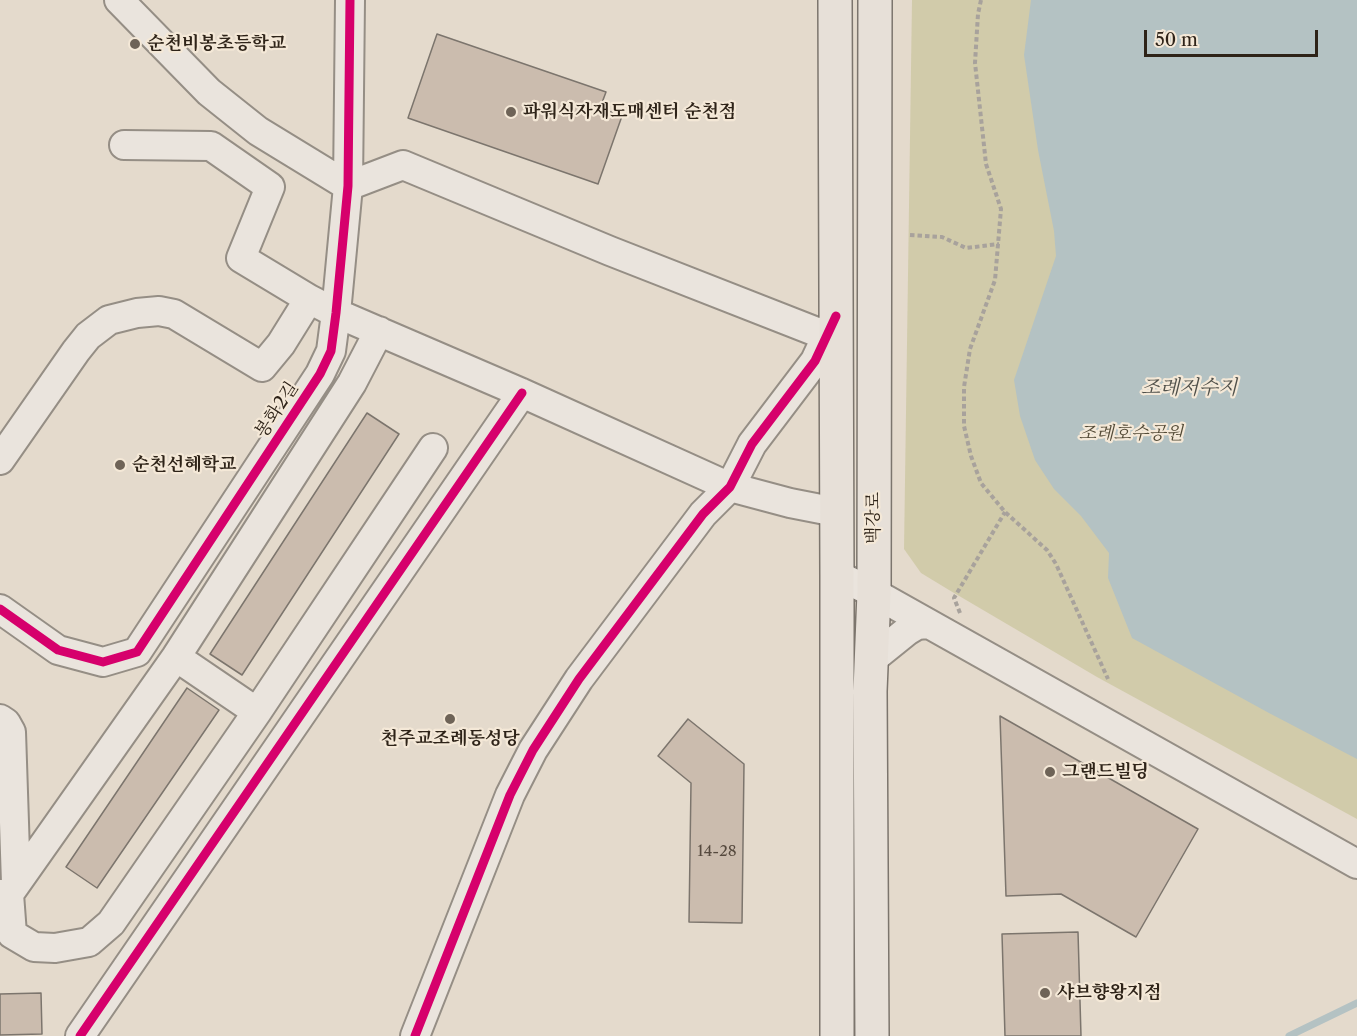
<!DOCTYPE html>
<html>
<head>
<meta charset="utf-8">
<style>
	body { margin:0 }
	#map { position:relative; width:1357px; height:1036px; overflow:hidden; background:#e4dacc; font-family:"Libre Caslon Text",serif }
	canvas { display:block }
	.scale { position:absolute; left:1144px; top:30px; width:174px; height:27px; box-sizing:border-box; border:3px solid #2e2318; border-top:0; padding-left:8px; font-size:18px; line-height:21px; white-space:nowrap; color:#2e2318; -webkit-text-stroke:4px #f4e8d7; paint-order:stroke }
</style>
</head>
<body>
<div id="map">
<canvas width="1357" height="1036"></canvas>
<div class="scale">50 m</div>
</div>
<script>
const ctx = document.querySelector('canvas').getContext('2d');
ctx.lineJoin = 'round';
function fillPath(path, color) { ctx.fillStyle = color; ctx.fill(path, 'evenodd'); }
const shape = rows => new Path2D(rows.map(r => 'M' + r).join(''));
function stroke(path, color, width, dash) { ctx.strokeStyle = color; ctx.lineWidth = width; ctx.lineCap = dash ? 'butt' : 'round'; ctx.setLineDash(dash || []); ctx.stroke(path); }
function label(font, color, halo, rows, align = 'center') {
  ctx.font = font + ' "Libre Caslon Text","Noto Serif KR",serif'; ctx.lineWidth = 4.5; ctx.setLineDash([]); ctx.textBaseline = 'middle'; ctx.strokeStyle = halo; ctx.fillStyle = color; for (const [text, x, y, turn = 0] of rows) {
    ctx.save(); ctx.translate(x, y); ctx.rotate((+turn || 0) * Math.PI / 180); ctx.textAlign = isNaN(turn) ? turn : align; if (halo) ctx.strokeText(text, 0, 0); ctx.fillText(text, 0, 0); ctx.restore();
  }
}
fillPath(shape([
	[912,0,1357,0,1357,819,1097,677,949,590,921,573,904,549]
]), '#d1cbaa');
fillPath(shape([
	[1031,0,1357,0,1357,759,1269,713,1132,638,1108,578,1109,553,1081,516,1054,489,1035,460,1020,416,1014,380,1056,256,1054,231,1038,150,1024,55]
]), '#b4c2c3');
stroke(shape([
	[1289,1036,1357,1003]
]), '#b4c2c3', 7);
const building = shape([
	[437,34,606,92,600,108,622,116,598,184,408,118,437,34],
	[367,413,399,434,242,675,210,654,367,413],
	[187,688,219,710,97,888,66,867,187,688],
	[1000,716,1198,829,1136,937,1061,894,1006,896,1000,716],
	[688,719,744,764,742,923,689,922,691,783,658,756,688,719],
	[1078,932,1081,1036,1005,1036,1002,934,1078,932],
	[41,993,42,1034,0,1035,0,994,41,993]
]);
fillPath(building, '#cbbcae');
stroke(building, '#7c756d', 1.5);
const minor = shape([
	[119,0,209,92,258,131,348,186,403,165,610,251,827,336],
	[124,145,211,146,270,187,241,258,309,299],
	[0,460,76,351,88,336,109,320,137,313,159,311,174,314,262,367,281,344,309,299,336,313,522,393,730,487,790,503,836,512],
	[837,575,874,593,1357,864],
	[0,609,58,650,103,662,137,652,320,374,331,351,336,313,348,186,350,0],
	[176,657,257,712],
	[871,660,907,631,917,625,928,624],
	[0,719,6,723,11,732,16,883],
	[0,894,9,894,176,657,352,383,379,331],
	[9,894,12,934,34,947,55,948,89,942,111,923,257,712,433,448],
	[80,1036,522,393],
	[415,1036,510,795,533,750,579,679,703,514,730,487,752,444,815,361,836,316]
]);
const major = shape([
	[835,0,837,575,837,1036],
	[872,1036,870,691,874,593,875,0]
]);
stroke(minor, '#958e85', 32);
stroke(major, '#7c756d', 36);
stroke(shape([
	[981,0,978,14,975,63,986,164,1001,209,995,280,970,349,964,387,964,426,971,456,981,483,1005,512,1047,550,1056,564,1108,679],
	[910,235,942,237,966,248,999,244],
	[960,613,954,598,1005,512]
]), '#a8a29c', 4, [4.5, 3]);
stroke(minor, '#eae4dd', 28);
stroke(major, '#e7e0d8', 33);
stroke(shape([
	[0,609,58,650,103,662,137,652,320,374,331,351,336,313,348,186,350,0],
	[80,1036,522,393],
	[415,1036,510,795,533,750,579,679,703,514,730,487,752,444,815,361,836,316]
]), '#d6006c', 9);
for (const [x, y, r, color] of [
	[135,44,6,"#6e6357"],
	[511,112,6,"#6e6357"],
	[120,465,6,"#6e6357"],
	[450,719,6,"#6e6357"],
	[1050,772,6,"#6e6357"],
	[1045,993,6,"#6e6357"]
]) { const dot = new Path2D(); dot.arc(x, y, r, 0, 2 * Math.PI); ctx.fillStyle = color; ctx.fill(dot); stroke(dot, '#f4e8d7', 2); }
label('15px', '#55493e', null, [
	["14-28",717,852]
]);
label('bold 18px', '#2e2318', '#f4e8d7', [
	["순천비봉초등학교",147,44],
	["파워식자재도매센터 순천점",523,112],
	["순천선혜학교",132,465],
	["천주교조례동성당",450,739,"center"],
	["그랜드빌딩",1062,772],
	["샤브향왕지점",1057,993]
], 'left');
label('18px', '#2e2318', '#f4e8d7', [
	["봉화2길",277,410,-57],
	["백강로",874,518,-90]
]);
label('italic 18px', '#534a36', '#f4e8d7', [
	["조례호수공원",1131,434]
]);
label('italic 20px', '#50504a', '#f4e8d7', [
	["조례저수지",1189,388]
]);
</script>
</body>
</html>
